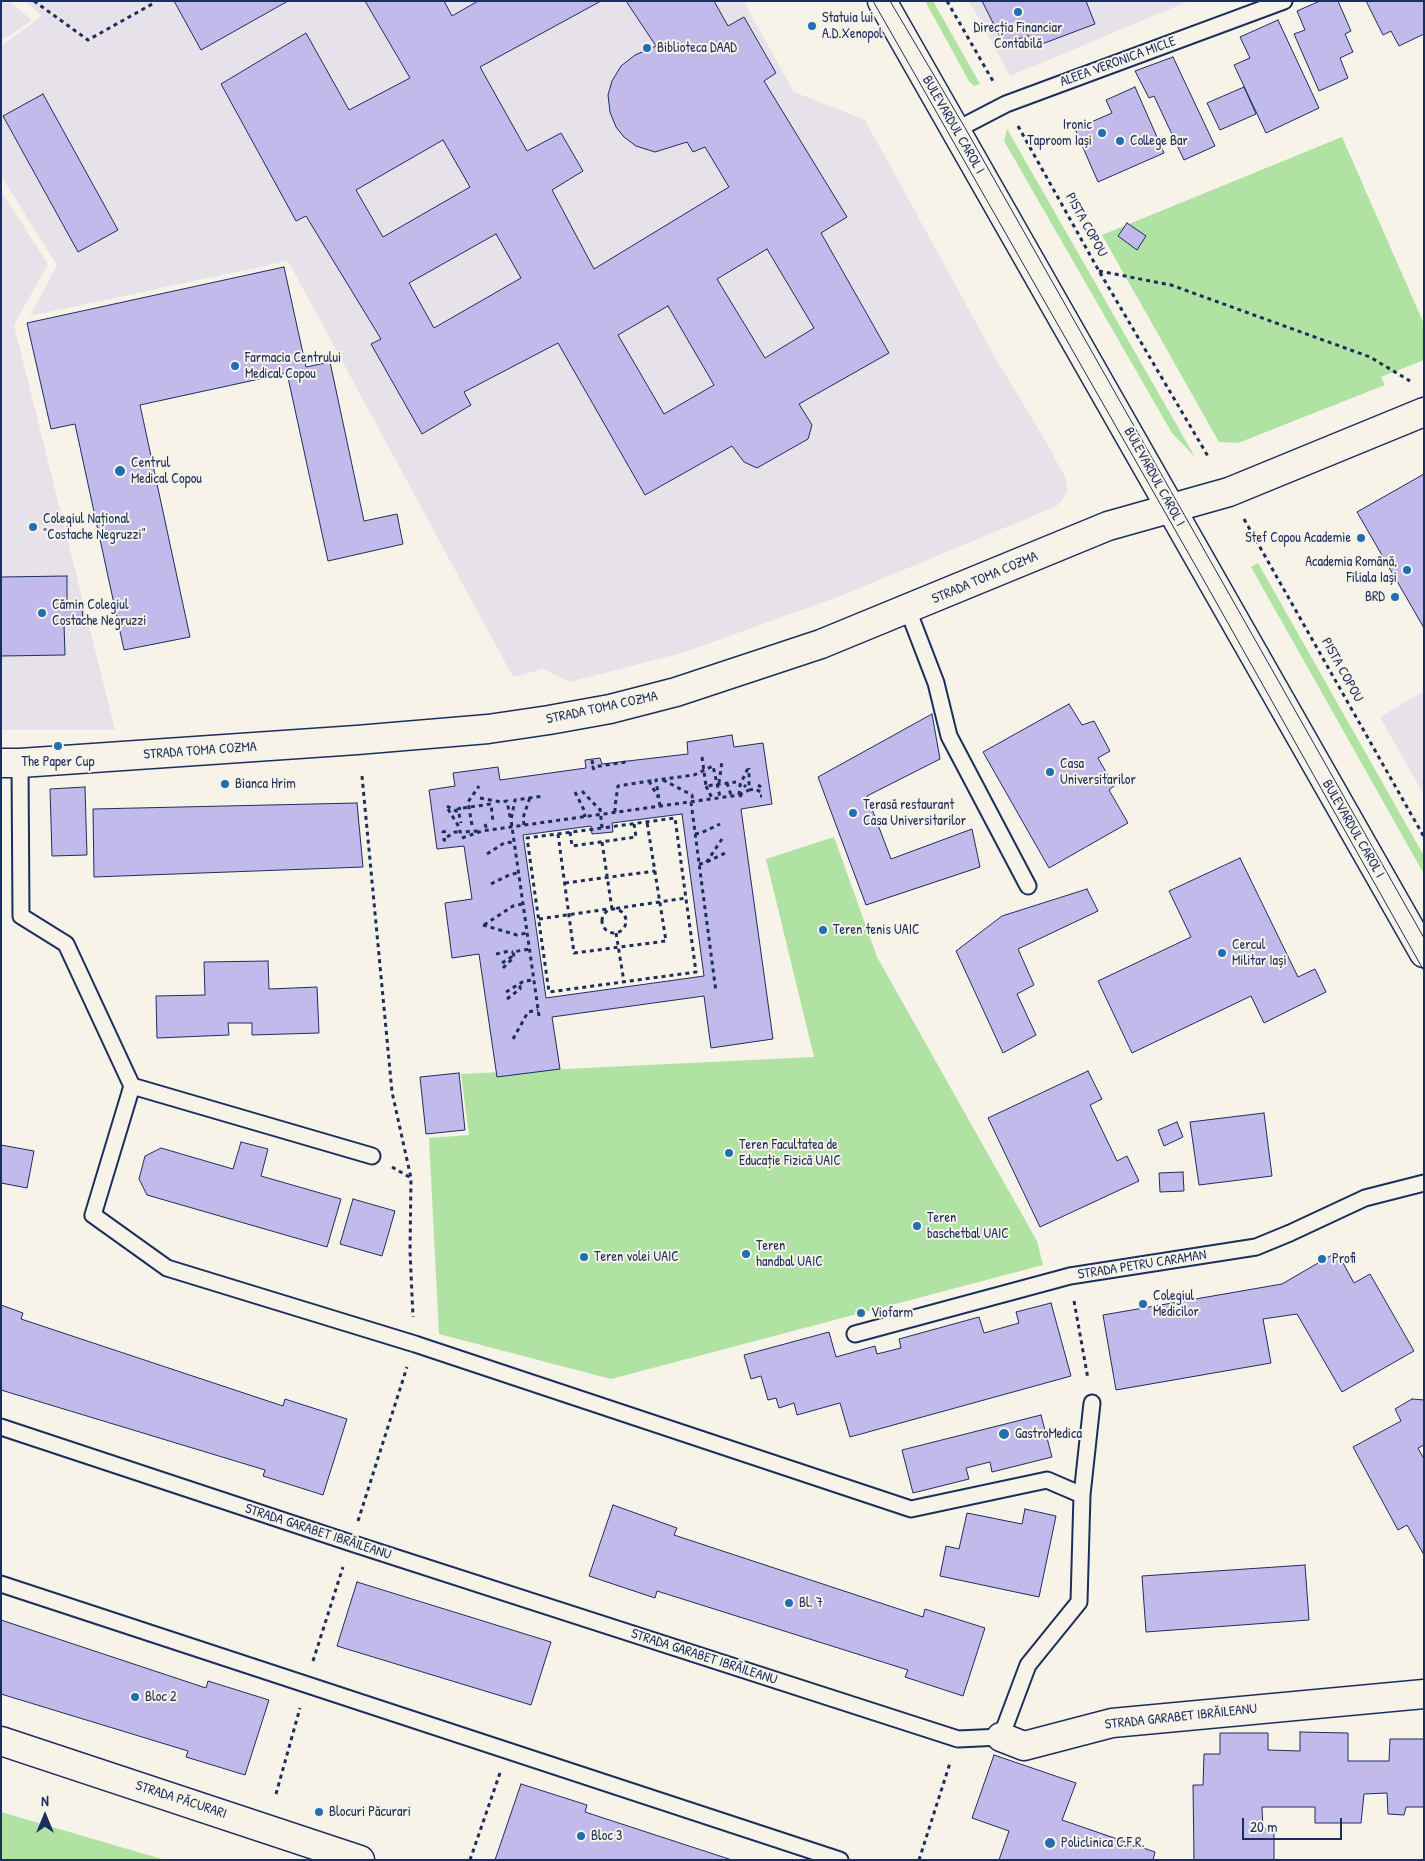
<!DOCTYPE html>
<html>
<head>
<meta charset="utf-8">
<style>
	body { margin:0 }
	#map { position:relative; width:1425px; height:1861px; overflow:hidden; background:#f7f3e8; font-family:"Patrick Hand",sans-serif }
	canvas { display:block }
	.frame { position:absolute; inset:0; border:2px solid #1b2f5e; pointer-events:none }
	.north { position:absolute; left:20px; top:1791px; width:50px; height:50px; -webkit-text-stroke:4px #f7f3e8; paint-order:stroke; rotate:0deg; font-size:14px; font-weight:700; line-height:20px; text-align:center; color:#1b2f5e }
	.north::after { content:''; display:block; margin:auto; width:18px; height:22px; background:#1b2f5e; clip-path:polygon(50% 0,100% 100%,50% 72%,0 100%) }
	.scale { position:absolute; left:1242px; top:1818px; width:100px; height:22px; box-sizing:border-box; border:2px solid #1b2f5e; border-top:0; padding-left:6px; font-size:15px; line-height:18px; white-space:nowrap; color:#1b2f5e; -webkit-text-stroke:4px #f7f3e8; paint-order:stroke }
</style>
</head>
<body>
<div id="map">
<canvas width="1425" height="1861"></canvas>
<div class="frame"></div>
<div class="north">N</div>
<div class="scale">20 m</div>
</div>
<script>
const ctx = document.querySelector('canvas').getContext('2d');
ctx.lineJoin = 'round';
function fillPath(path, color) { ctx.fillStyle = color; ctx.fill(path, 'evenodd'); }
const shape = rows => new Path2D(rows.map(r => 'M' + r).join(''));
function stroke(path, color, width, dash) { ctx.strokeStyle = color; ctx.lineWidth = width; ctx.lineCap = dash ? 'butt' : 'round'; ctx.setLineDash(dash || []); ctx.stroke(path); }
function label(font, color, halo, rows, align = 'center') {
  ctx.font = font + ' "Patrick Hand",sans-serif'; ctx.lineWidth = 4; ctx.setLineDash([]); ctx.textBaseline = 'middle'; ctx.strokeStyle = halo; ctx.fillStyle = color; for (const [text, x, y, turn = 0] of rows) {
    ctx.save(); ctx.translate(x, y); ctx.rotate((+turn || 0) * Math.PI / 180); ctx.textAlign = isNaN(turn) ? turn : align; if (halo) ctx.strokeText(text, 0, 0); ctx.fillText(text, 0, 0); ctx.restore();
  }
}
fillPath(shape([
	[1,1,9,1,32,20,1,41],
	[25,1,745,1,745,4,794,92,865,120,997,361,1041,433,1065,477,1068,491,1058,505,1045,511,843,595,685,652,570,682,543,669,513,677,288,261,30,316,57,265,1,176,1,46,42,16],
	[969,1,1189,1,1010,76],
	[1,191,48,264,14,325,115,730,1,730],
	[1424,691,1424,795,1380,717]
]), '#e7e2e9');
fillPath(shape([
	[925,1,933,1,980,84,974,86,969,81],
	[1007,129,1195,457,1172,433,1004,141],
	[1342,137,1424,324,1424,360,1381,377,1385,385,1238,443,1219,442,1102,235],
	[1258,563,1424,856,1424,874,1251,567],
	[834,837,877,957,1037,1241,1043,1265,611,1379,439,1334,429,1138,469,1135,461,1074,814,1057,766,859],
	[1,1812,165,1860,1,1860]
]), '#afe2a3');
const building = shape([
	[174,1,288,1,201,50,174,1],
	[365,1,444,1,452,16,478,1,601,1,480,67,527,151,561,133,583,171,552,190,594,269,729,187,705,147,693,152,687,142,655,152,636,146,624,137,616,127,610,112,608,95,612,81,621,66,635,55,656,46,626,1,714,1,728,26,744,17,776,73,764,81,847,217,821,233,889,353,799,404,812,425,808,439,757,468,744,462,732,446,645,495,558,343,464,392,471,405,422,434,371,344,381,339,306,216,296,221,221,84,306,33,349,110,410,78,365,1],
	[443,140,470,187,383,237,356,190,443,140],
	[496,234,521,278,434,328,409,283,496,234],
	[767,249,814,328,765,358,717,279,767,249],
	[668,306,714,385,664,414,618,335,668,306],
	[982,1,1086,1,1095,24,1034,47,1028,35,1004,45,982,1],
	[1320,1,1338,1,1351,31,1345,34,1353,52,1340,58,1348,78,1319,91,1294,34,1305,30,1297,11,1320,1],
	[1366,1,1424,1,1424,34,1399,46,1391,31,1383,35,1366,1],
	[1278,20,1319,108,1266,133,1234,65,1250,58,1240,37,1278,20],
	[1173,57,1215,146,1184,160,1154,96,1149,98,1135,71,1173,57],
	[1135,87,1164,153,1098,182,1075,129,1112,113,1106,100,1135,87],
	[1244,87,1256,114,1220,130,1207,103,1244,87],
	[43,94,118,230,78,252,3,116,43,94],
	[1127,223,1146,236,1137,250,1118,236,1127,223],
	[284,267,306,367,330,362,364,521,397,514,403,544,328,561,287,373,140,405,190,637,124,650,75,424,51,429,27,323,284,267],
	[1424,474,1424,628,1357,512,1424,474],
	[67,576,67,602,82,602,83,624,64,624,65,655,1,656,1,577,67,576],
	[1069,704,1082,725,1094,721,1110,751,1098,758,1114,786,1109,790,1128,823,1049,868,983,752,1069,704],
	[932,714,940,759,867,796,891,859,972,829,980,867,866,905,818,777,932,714],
	[732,735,734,747,763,743,772,804,741,809,773,1039,711,1048,704,996,552,1017,560,1069,497,1077,479,954,452,958,445,903,472,899,464,846,437,849,429,790,455,786,453,773,498,767,500,780,586,768,585,760,600,758,602,764,688,754,687,742,732,735],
	[682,814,704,976,546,998,523,835,591,826,592,834,613,832,612,823,682,814],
	[85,787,87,855,52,856,50,789,85,787],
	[357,803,363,867,94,877,93,809,357,803],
	[1240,858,1298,977,1315,969,1326,992,1264,1023,1251,996,1132,1053,1098,981,1191,937,1169,891,1240,858],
	[1087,889,1098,911,1018,949,1034,985,1017,994,1036,1035,1003,1053,956,951,1002,916,1087,889],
	[268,961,269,989,317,987,319,1033,252,1035,252,1023,228,1023,229,1035,157,1038,156,996,205,995,204,962,268,961],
	[1088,1071,1102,1099,1090,1105,1117,1161,1127,1156,1139,1181,1040,1227,988,1118,1088,1071],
	[459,1073,465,1130,426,1134,420,1077,459,1073],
	[1264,1113,1272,1176,1199,1185,1190,1122,1264,1113],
	[1177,1122,1183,1137,1164,1146,1158,1130,1177,1122],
	[241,1142,268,1149,261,1176,341,1199,327,1247,147,1195,139,1179,145,1156,161,1148,233,1169,241,1142],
	[1,1145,34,1151,27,1188,1,1183,1,1145],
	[1183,1172,1184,1191,1160,1192,1159,1173,1183,1172],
	[353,1199,395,1211,382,1256,340,1244,353,1199],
	[1337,1252,1354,1283,1370,1274,1414,1351,1342,1392,1297,1314,1263,1319,1271,1363,1116,1390,1103,1315,1282,1284,1337,1252],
	[1051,1303,1071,1376,850,1437,840,1403,797,1415,794,1403,779,1408,776,1398,768,1400,761,1376,751,1379,744,1355,829,1332,836,1357,875,1346,877,1354,901,1348,899,1339,979,1317,984,1333,1019,1323,1016,1312,1051,1303],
	[1,1305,23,1313,21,1319,283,1406,285,1399,347,1419,323,1495,263,1476,265,1470,1,1390,1,1305],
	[1412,1399,1424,1400,1424,1445,1418,1448,1424,1459,1424,1555,1407,1525,1398,1530,1353,1447,1401,1421,1395,1409,1412,1399],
	[1041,1415,1052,1457,992,1472,990,1462,966,1468,969,1479,913,1493,902,1450,1041,1415],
	[613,1505,677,1528,674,1535,923,1617,925,1609,985,1628,963,1696,905,1677,908,1670,657,1591,655,1598,589,1576,613,1505],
	[1025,1509,1056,1516,1039,1597,940,1576,946,1546,959,1549,967,1513,1022,1524,1025,1509],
	[1305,1565,1309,1620,1146,1632,1142,1576,1305,1565],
	[357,1582,551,1642,531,1705,337,1646,357,1582],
	[1,1620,206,1688,208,1681,269,1700,245,1775,186,1757,188,1751,1,1694,1,1620],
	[1300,1732,1348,1733,1348,1761,1389,1761,1390,1739,1424,1739,1424,1807,1406,1807,1404,1815,1388,1814,1387,1793,1364,1794,1361,1823,1315,1823,1315,1807,1262,1807,1263,1829,1274,1829,1274,1860,1194,1860,1193,1785,1203,1785,1204,1754,1220,1754,1220,1733,1268,1733,1268,1750,1300,1751,1300,1732],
	[994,1755,1076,1783,1062,1820,1155,1852,1153,1860,999,1860,1009,1831,972,1818,994,1755],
	[521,1784,587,1805,585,1812,732,1860,495,1860,521,1784]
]);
fillPath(building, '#c2baeb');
stroke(building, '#1b2f5e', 1);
const service = shape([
	[956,130,1006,104,1284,1],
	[908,610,936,683,949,736,1028,886],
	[20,763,21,916,66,944,132,1086,372,1156],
	[132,1086,93,1215,167,1268,415,1344,911,1509,1047,1480,1082,1495],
	[855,1334,1070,1276,1256,1247,1290,1233,1365,1198,1424,1183],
	[1,1427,351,1543,958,1739,1001,1737,1028,1665,1079,1602,1082,1495,1092,1403],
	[1,1584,840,1860]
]);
const minor = shape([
	[1001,1737,1024,1746,1112,1723,1424,1694]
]);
const tertiary = shape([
	[1,763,20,763,357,740,488,729,549,720,610,709,676,692,821,644,1108,526,1229,492,1424,412]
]);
const secondary = shape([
	[882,1,1424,953]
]);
const primary = shape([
	[1,1741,360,1860]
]);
stroke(service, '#1b2f5e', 19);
stroke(minor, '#1b2f5e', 31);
stroke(tertiary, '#1b2f5e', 31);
stroke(secondary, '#1b2f5e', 31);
stroke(primary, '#1b2f5e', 31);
stroke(shape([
	[34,1,88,40,154,3],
	[947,1,994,83],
	[1018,126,1099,271,1209,458],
	[1099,271,1171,285,1370,357,1410,381],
	[1244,519,1424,837],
	[702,757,706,786,736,782],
	[592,760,593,767],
	[594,770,593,767,626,762],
	[362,776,392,1092,411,1178,410,1251,413,1317],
	[663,780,692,795,693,801],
	[649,781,658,797],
	[719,783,722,761],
	[727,783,731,795],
	[744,785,746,787],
	[758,785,761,787],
	[706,786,712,798],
	[749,790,755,789,761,792],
	[582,791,599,809],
	[575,792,584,810,585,817],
	[739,795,740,785,749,766],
	[739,795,749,790,749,768],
	[760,796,762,796],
	[480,798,501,802,507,801,510,817],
	[691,802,716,992],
	[447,806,456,811,459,810],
	[660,806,656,780,694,775,713,766,720,797],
	[461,808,458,809,461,823],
	[463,808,491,804,493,822],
	[600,808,602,828,675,818,696,972,549,992,527,838,602,828],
	[448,809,459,827,460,832,478,831],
	[615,812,615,806,618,786,656,780],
	[485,824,487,830],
	[472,825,468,802,479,786],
	[524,825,523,818,530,797],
	[570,832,572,846,636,837,634,824],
	[443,833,443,832,446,831],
	[558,834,574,953,666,941,647,822],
	[695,834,701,833,720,824],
	[447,837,455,832,460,832],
	[444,838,444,840,447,840],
	[462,838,482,831,739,795,745,798],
	[602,842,612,909,686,898],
	[487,854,504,843,513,842,513,841],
	[707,862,725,853],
	[699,864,706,863,722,839],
	[565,883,655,871],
	[491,884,509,875,517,873],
	'602 921a12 12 0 1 1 24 0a12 12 0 1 1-24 0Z',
	[539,919,608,909],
	[483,925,517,935,527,933],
	[484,925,513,906,522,904],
	[616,933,624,982],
	[496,954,509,951,513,952],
	[502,963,513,956],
	[503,968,514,957,513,952,529,949],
	[506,992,524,981,533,980],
	[507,999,520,989,520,982],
	[539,1016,511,820,515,800,544,796],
	[513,1039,528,1012,538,1010],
	[392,1167,411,1178],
	[1074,1301,1088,1379],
	[358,1521,407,1367],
	[313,1661,343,1567],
	[276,1794,300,1708],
	[470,1860,500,1773],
	[919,1860,950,1763]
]), '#1b2f5e', 3, [4, 4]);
stroke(service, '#f7f3e8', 15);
stroke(minor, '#f7f3e8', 28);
stroke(tertiary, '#f7f3e8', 28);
stroke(secondary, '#f7f3e8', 28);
stroke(primary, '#f7f3e8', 28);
stroke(shape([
	[873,1,1202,577,1424,971],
	[890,1,964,126,1424,938]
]), '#1b2f5e', 1);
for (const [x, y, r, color] of [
	[1018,12,5,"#1f6fb2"],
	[812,26,5,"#1f6fb2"],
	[647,48,5,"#1f6fb2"],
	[1102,133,5,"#1f6fb2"],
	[1120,141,5,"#1f6fb2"],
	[235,366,5,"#1f6fb2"],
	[120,471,6,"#1f6fb2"],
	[33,527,5,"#1f6fb2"],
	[1361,538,5,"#1f6fb2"],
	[1407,570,5,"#1f6fb2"],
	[1395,597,5,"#1f6fb2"],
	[42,613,5,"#1f6fb2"],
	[58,746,5,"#1f6fb2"],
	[1050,772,5,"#1f6fb2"],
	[225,784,5,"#1f6fb2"],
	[853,813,5,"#1f6fb2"],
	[823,930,5,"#1f6fb2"],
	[1222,953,5,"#1f6fb2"],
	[729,1153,5,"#1f6fb2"],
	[917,1226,5,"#1f6fb2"],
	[746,1254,5,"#1f6fb2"],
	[584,1257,5,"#1f6fb2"],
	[1322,1259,5,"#1f6fb2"],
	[1143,1304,5,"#1f6fb2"],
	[861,1313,5,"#1f6fb2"],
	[1004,1434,6,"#1f6fb2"],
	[789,1603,5,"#1f6fb2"],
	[135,1697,5,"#1f6fb2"],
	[319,1812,5,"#1f6fb2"],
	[581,1836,5,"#1f6fb2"],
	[1050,1843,6,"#1f6fb2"]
]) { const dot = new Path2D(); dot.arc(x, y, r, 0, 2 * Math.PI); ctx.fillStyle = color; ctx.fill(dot); stroke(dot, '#f7f3e8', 2); }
label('14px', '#1b2f5e', '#f7f3e8', [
	["Statuia lui",822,18],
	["A.D.Xenopol",822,34],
	["Direcția Financiar",1018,28,"center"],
	["Contabilă",1018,44,"center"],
	["Biblioteca DAAD",657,48],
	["Ironic",1092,125,"right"],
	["Taproom Iași",1092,141,"right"],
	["College Bar",1130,141],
	["Farmacia Centrului",245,358],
	["Medical Copou",245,374],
	["Centrul",131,463],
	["Medical Copou",131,479],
	["Colegiul Național",43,519],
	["\"Costache Negruzzi\"",43,535],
	["Stef Copou Academie",1351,538,"right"],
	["Academia Română,",1397,562,"right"],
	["Filiala Iași",1397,578,"right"],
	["BRD",1385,597,"right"],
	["Cămin Colegiul",52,605],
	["Costache Negruzzi",52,621],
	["The Paper Cup",58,762,"center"],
	["Casa",1060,764],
	["Universitarilor",1060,780],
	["Bianca Hrim",235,784],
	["Terasă restaurant",863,805],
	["Casa Universitarilor",863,821],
	["Teren tenis UAIC",833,930],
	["Cercul",1232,945],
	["Militar Iași",1232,961],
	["Teren Facultatea de",739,1145],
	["Educație Fizică UAIC",739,1161],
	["Teren",927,1218],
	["baschetbal UAIC",927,1234],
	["Teren",756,1246],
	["handbal UAIC",756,1262],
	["Teren volei UAIC",594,1257],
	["Profi",1332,1259],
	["Colegiul",1153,1296],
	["Medicilor",1153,1312],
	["Viofarm",871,1313],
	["GastroMedica",1015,1434],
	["Bl. 7",799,1603],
	["Bloc 2",145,1697],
	["Blocuri Păcurari",329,1812],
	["Bloc 3",591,1836],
	["Policlinica C.F.R.",1061,1843]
], 'left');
label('14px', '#1b2f5e', '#f7f3e8', [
	["ALEEA VERONICA MICLE",1118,62,-20],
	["BULEVARDUL CAROL I",953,125,60],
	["PISTA COPOU",1086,225,61],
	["BULEVARDUL CAROL I",1154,477,61],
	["STRADA TOMA COZMA",985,578,-23],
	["PISTA COPOU",1342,670,61],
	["STRADA TOMA COZMA",602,708,-12],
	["STRADA TOMA COZMA",200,751,-4],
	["BULEVARDUL CAROL I",1353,829,60],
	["STRADA PETRU CARAMAN",1142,1265,-9],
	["STRADA GARABET IBRĂILEANU",318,1532,18],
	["STRADA GARABET IBRĂILEANU",704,1657,18],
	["STRADA GARABET IBRĂILEANU",1181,1717,-6],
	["STRADA PĂCURARI",181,1800,18]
]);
</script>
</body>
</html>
